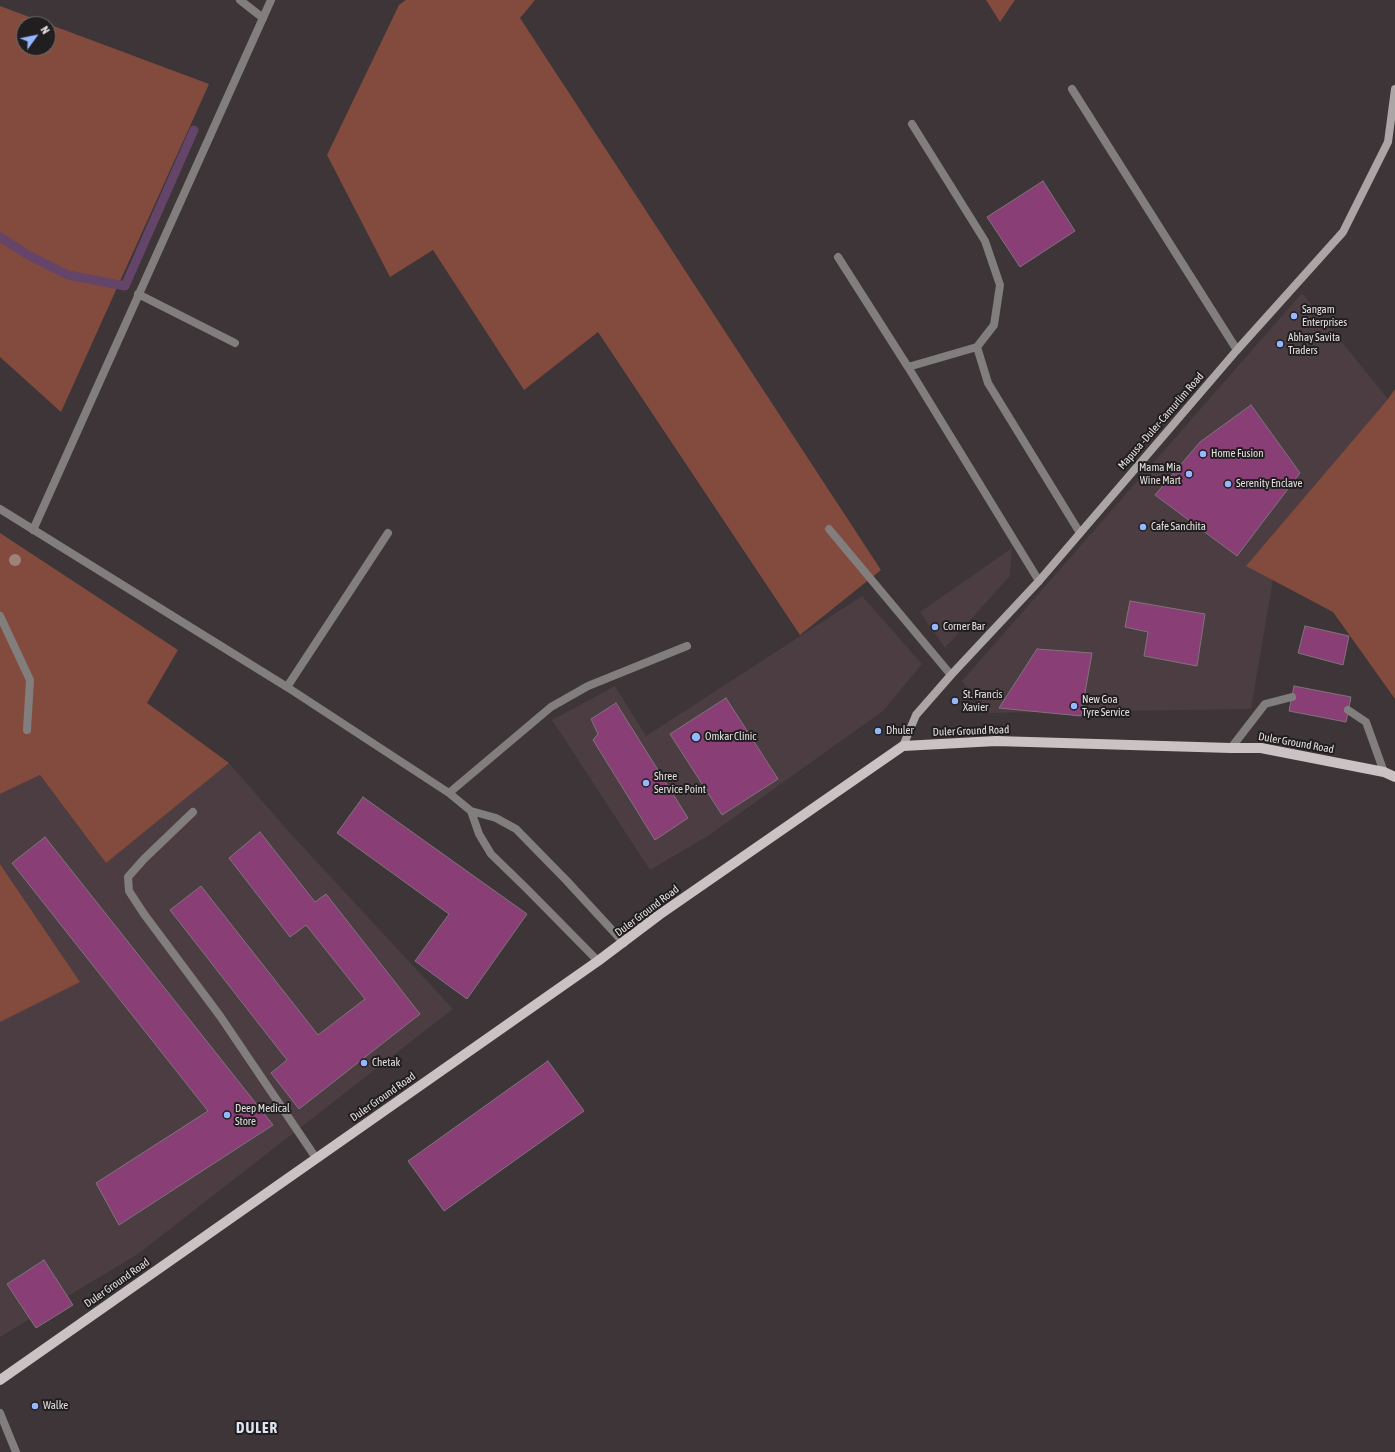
<!DOCTYPE html>
<html>
<head>
<meta charset="utf-8">
<style>
	body { margin:0 }
	#map { position:relative; width:1395px; height:1452px; overflow:hidden; background:#3d3538; font-family:"Asap Condensed",sans-serif }
	canvas { display:block }
	.north { position:absolute; left:16px; top:16px; width:40px; height:40px; box-sizing:border-box; background:#211e1f; border:1px solid #6f6b6c; border-radius:50%; rotate:57deg; font-size:11px; font-weight:700; line-height:16px; text-align:center; color:#e3dedf }
	.north::after { content:''; display:block; margin:auto; width:14px; height:18px; background:#94b7fd; clip-path:polygon(50% 0,100% 100%,50% 72%,0 100%) }
</style>
</head>
<body>
<div id="map">
<canvas width="1395" height="1452"></canvas>
<div class="north">N</div>
</div>
<script>
const ctx = document.querySelector('canvas').getContext('2d');
ctx.lineJoin = 'round';
function fillPath(path, color) { ctx.fillStyle = color; ctx.fill(path, 'evenodd'); }
const shape = rows => new Path2D(rows.map(r => 'M' + r).join(''));
function stroke(path, color, width, dash) { ctx.strokeStyle = color; ctx.lineWidth = width; ctx.lineCap = dash ? 'butt' : 'round'; ctx.setLineDash(dash || []); ctx.stroke(path); }
function label(font, color, halo, rows, align = 'center') {
  ctx.font = font + ' "Asap Condensed",sans-serif'; ctx.lineWidth = 4; ctx.setLineDash([]); ctx.textBaseline = 'middle'; ctx.strokeStyle = halo; ctx.fillStyle = color; for (const [text, x, y, turn = 0] of rows) {
    ctx.save(); ctx.translate(x, y); ctx.rotate((+turn || 0) * Math.PI / 180); ctx.textAlign = isNaN(turn) ? turn : align; if (halo) ctx.strokeText(text, 0, 0); ctx.fillText(text, 0, 0); ctx.restore();
  }
}
fillPath(shape([
	[1302,293,1388,399,1247,565,1273,580,1251,709,987,713,962,681],
	[1012,548,1010,576,945,648,920,612],
	[862,596,922,664,883,711,708,836,650,870,552,720,615,686,646,736],
	[229,763,291,834,453,1009,138,1254,0,1337,0,1022,80,982,0,864,0,794,40,775,106,862]
]), '#4b3d42');
fillPath(shape([
	[406,0,535,0,520,18,881,570,800,635,598,332,524,390,433,250,390,277,327,155,399,5],
	[986,0,1015,0,1000,22],
	[0,6,209,84,61,412,0,357],
	[24,24,48,24,48,48,24,48],
	[1395,389,1395,699,1333,612,1246,566,1388,399],
	[0,533,178,650,147,703,229,763,106,863,40,775,0,794],
	[0,864,80,982,0,1022]
]), '#824b3d');
stroke(shape([
	[0,237,28,255,68,275,125,286,194,130]
]), '#644569', 9);
const building = shape([
	[1043,181,1075,231,1020,267,987,217,1043,181],
	[1251,405,1300,473,1237,556,1155,495,1200,442,1251,405],
	[1130,601,1205,614,1197,666,1144,656,1148,632,1125,627,1130,601],
	[1305,626,1349,636,1343,665,1298,653,1305,626],
	[1037,649,1092,653,1081,716,999,708,1037,649],
	[1294,686,1351,697,1346,722,1289,711,1294,686],
	[726,698,778,779,722,815,670,734,726,698],
	[616,703,688,818,655,840,593,740,598,734,591,719,616,703],
	[363,797,527,914,467,999,415,961,449,914,337,833,363,797],
	[260,832,315,902,326,894,420,1014,299,1109,271,1073,287,1060,170,910,201,886,318,1035,365,999,306,925,290,937,229,858,260,832],
	[45,837,273,1125,119,1225,96,1183,208,1111,12,863,45,837],
	[548,1061,584,1111,444,1211,408,1161,548,1061],
	[44,1260,73,1305,36,1328,7,1284,44,1260]
]);
fillPath(building, '#893e75');
stroke(building, '#7d757a', 1);
stroke(shape([
	[240,0,263,18],
	[0,616,30,680,27,730],
	[1348,710,1366,722,1384,772],
	[1231,748,1265,704,1292,697],
	[193,812,144,859,128,877,129,891,144,914,220,1016,316,1158]
]), '#827e7e', 8);
stroke(shape([
	[1072,89,1237,350],
	[912,124,985,241,1000,285,994,325,977,347,988,383,1080,533],
	[838,257,908,367,977,347],
	[138,294,235,343],
	[908,367,1039,581],
	[0,509,287,687,449,793,471,811,496,818,516,829,566,880,624,943],
	[829,529,951,675],
	[33,530,271,0],
	[287,687,388,533],
	[449,793,551,707,588,686,687,646],
	[471,811,479,834,491,854,527,889,598,961],
	[0,1413,16,1452]
]), '#827e7e', 8);
stroke(shape([
	[903,746,916,715,951,675,1039,581,1237,350,1343,232,1388,142,1395,89]
]), '#aba5a5', 8);
stroke(shape([
	[0,1380,598,961,659,915,903,746,996,741,1231,748,1261,748,1384,772,1395,777]
]), '#cbc3c3', 10);
ctx.fillStyle = '#a1817c';
for (const [x, y] of [
	[15,560]
]) { ctx.beginPath(); ctx.arc(x, y, 6, 0, 2 * Math.PI); ctx.fill(); }
for (const [x, y, r, color] of [
	[1294,316,4,"#94b7fd"],
	[1280,344,4,"#94b7fd"],
	[1203,454,4,"#94b7fd"],
	[1189,474,4,"#94b7fd"],
	[1228,484,4,"#94b7fd"],
	[1143,527,4,"#94b7fd"],
	[935,627,4,"#94b7fd"],
	[955,701,4,"#94b7fd"],
	[1074,706,4,"#94b7fd"],
	[878,731,4,"#94b7fd"],
	[696,737,5,"#94b7fd"],
	[646,783,4,"#94b7fd"],
	[364,1063,4,"#94b7fd"],
	[227,1115,4,"#94b7fd"],
	[35,1406,4,"#94b7fd"]
]) { const dot = new Path2D(); dot.arc(x, y, r, 0, 2 * Math.PI); ctx.fillStyle = color; ctx.fill(dot); stroke(dot, '#211e1f', 1.5); }
label('11px', '#e3dedf', '#211e1f', [
	["Sangam",1302,310],
	["Enterprises",1302,323],
	["Abhay Savita",1288,338],
	["Traders",1288,351],
	["Home Fusion",1211,454],
	["Mama Mia",1181,468,"right"],
	["Wine Mart",1181,481,"right"],
	["Serenity Enclave",1236,484],
	["Cafe Sanchita",1151,527],
	["Corner Bar",943,627],
	["St. Francis",963,695],
	["Xavier",963,708],
	["New Goa",1082,700],
	["Tyre Service",1082,713],
	["Dhuler",886,731],
	["Omkar Clinic",705,737],
	["Shree",654,777],
	["Service Point",654,790],
	["Chetak",372,1063],
	["Deep Medical",235,1109],
	["Store",235,1122],
	["Walke",43,1406]
], 'left');
label('11px', '#e3dedf', '#211e1f', [
	["Mapusa -Duler-Camurlim Road",1161,421,-49],
	["Duler Ground Road",971,731,-2],
	["Duler Ground Road",1296,743,10],
	["Duler Ground Road",647,911,-37],
	["Duler Ground Road",383,1097,-35],
	["Duler Ground Road",117,1283,-35]
]);
ctx.letterSpacing = '1px';
label('bold 15px', '#dde4f2', '#211e1f', [
	["DULER",257,1428]
]);
ctx.letterSpacing = '0px';
</script>
</body>
</html>
